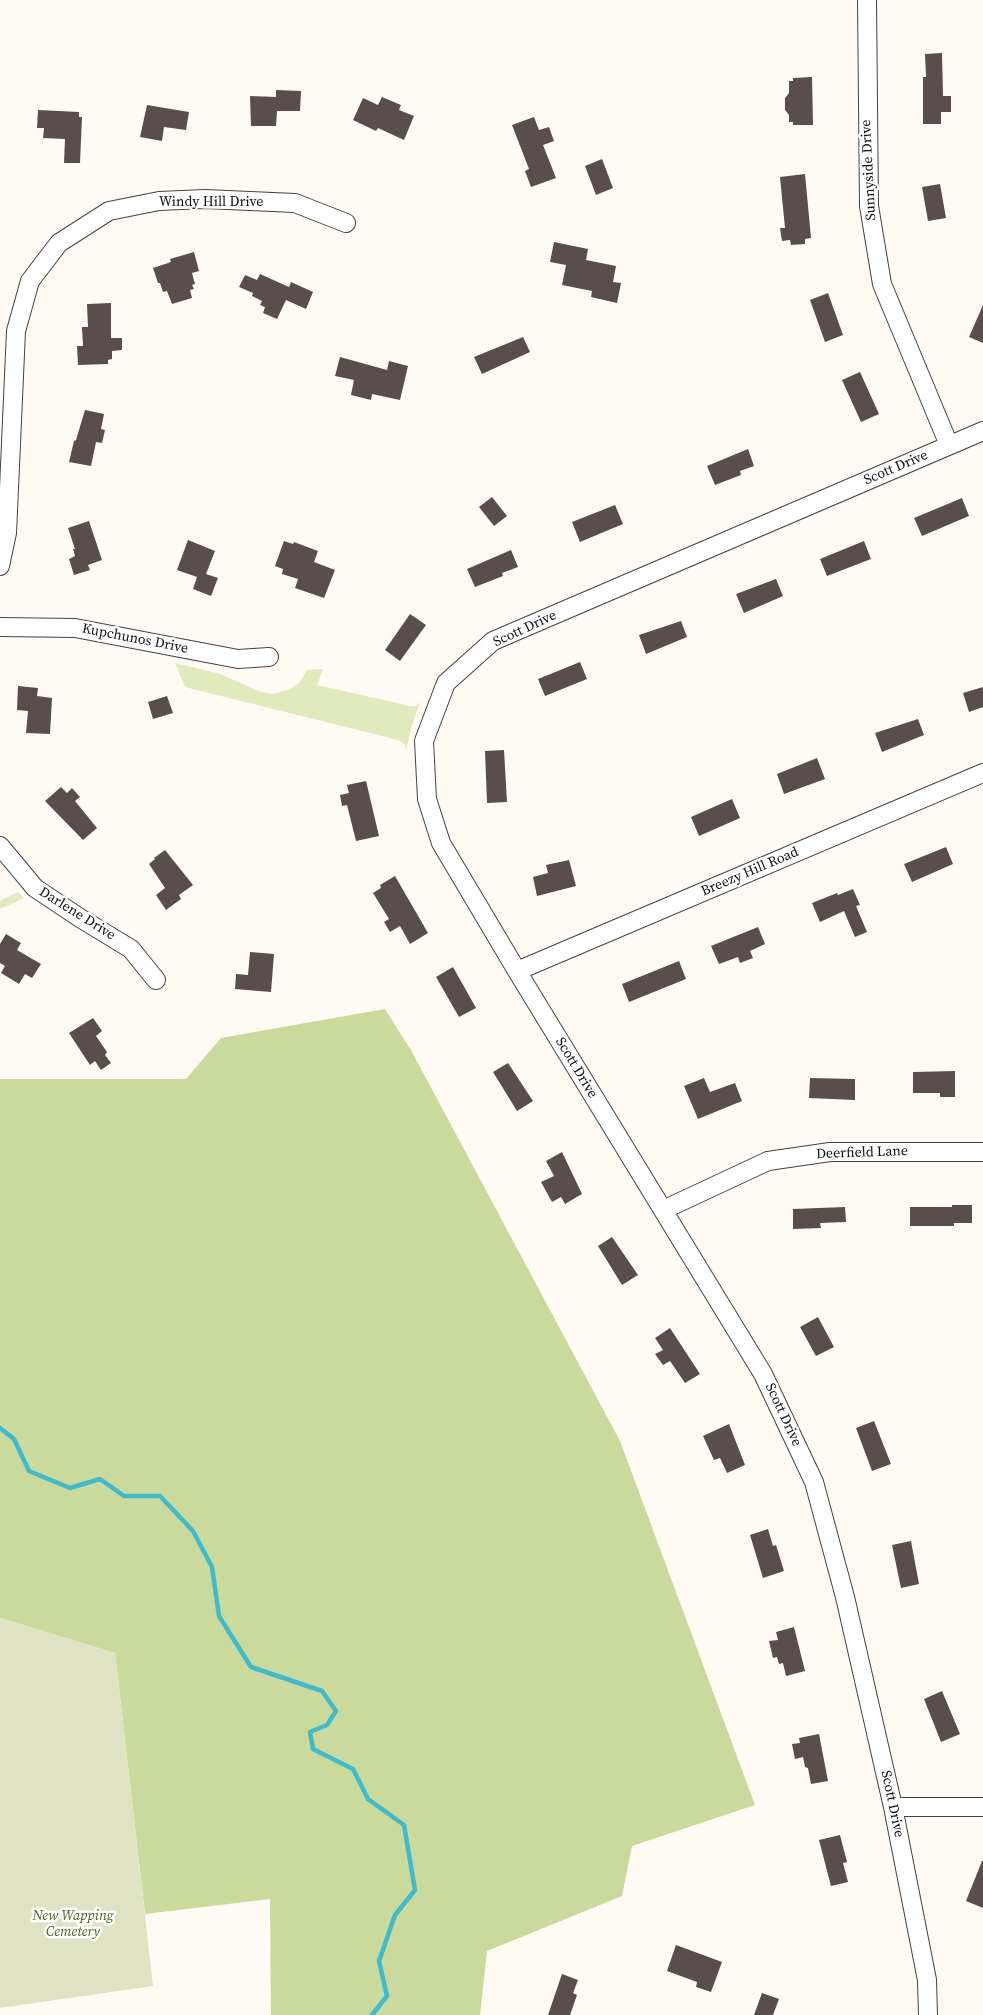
<!DOCTYPE html>
<html>
<head>
<meta charset="utf-8">
<style>
	body { margin:0 }
	canvas { display:block; background:#fffaf4 }
</style>
</head>
<body>
<canvas width="983" height="2015"></canvas>
<script>
const ctx = document.querySelector('canvas').getContext('2d');
ctx.lineJoin = 'round';
function fillPath(path, color) { ctx.fillStyle = color; ctx.fill(path, 'evenodd'); }
const shape = rows => new Path2D(rows.map(r => 'M' + r).join(''));
function stroke(path, color, width, dash) { ctx.strokeStyle = color; ctx.lineWidth = width; ctx.lineCap = dash ? 'butt' : 'round'; ctx.setLineDash(dash || []); ctx.stroke(path); }
function label(font, color, halo, rows, align = 'center') {
  ctx.font = font + ' "Source Serif 4",serif'; ctx.lineWidth = 5; ctx.setLineDash([]); ctx.textBaseline = 'middle'; ctx.strokeStyle = halo; ctx.fillStyle = color; for (const [text, x, y, turn = 0] of rows) {
    ctx.save(); ctx.translate(x, y); ctx.rotate((+turn || 0) * Math.PI / 180); ctx.textAlign = isNaN(turn) ? turn : align; if (halo) ctx.strokeText(text, 0, 0); ctx.fillText(text, 0, 0); ctx.restore();
  }
}
fillPath(shape([
	[175,663,220,674,261,692,273,694,290,689,299,683,307,670,323,669,317,685,410,706,416,706,420,702,412,725,406,750,405,745,398,740,185,687],
	[18,892,24,898,0,909,0,901]
]), '#e1eabd');
fillPath(shape([
	[385,1009,412,1052,620,1441,755,1805,632,1846,622,1896,487,1951,480,2015,271,2015,270,1899,145,1914,115,1653,0,1618,0,1079,186,1079,221,1038]
]), '#c9da9c');
fillPath(shape([
	[0,1618,115,1653,153,1986,0,2008]
]), '#e0e2c4');
stroke(shape([
	[0,1428,14,1439,29,1471,70,1488,100,1479,124,1496,160,1496,193,1531,212,1567,219,1616,251,1667,322,1691,336,1711,327,1725,310,1732,313,1749,353,1769,368,1799,404,1825,415,1890,395,1915,379,1961,387,1996,372,2015]
]), '#41bbcc', 4.5);
fillPath(shape([
	[942,53,943,96,951,96,951,112,941,112,941,124,923,124,923,77,926,77,925,54],
	[812,77,813,125,793,125,793,122,789,122,789,115,785,110,785,98,789,93,789,81,793,81,793,78],
	[276,90,301,91,300,111,277,111,276,126,251,126,250,96,276,97],
	[382,97,401,105,399,110,414,116,404,140,378,128,376,131,353,120,363,98,378,105],
	[147,105,189,112,186,130,164,127,162,141,140,137],
	[38,110,79,112,79,117,82,117,80,163,64,163,65,139,43,138,44,128,37,128],
	[534,117,539,130,549,127,554,141,543,145,556,178,531,187,525,171,529,169,512,125],
	[602,159,613,188,596,195,585,166],
	[805,174,811,238,805,239,805,244,791,245,790,240,782,241,780,228,785,228,780,177],
	[940,184,946,218,928,221,922,187],
	[554,242,588,249,586,260,616,266,613,282,621,283,617,303,591,297,592,291,562,285,566,265,550,262],
	[194,252,199,271,192,273,195,284,192,285,194,289,190,290,192,298,172,304,167,291,163,292,160,283,158,283,153,268,171,262,170,259],
	[260,274,289,287,291,282,313,292,306,309,286,300,277,319,263,313,265,307,260,305,262,301,252,296,253,293,239,287,245,275,257,280],
	[828,293,843,335,825,342,810,300],
	[111,303,111,338,122,338,122,350,112,351,112,359,108,360,108,364,78,365,77,346,83,346,82,327,88,327,87,304],
	[983,305,983,343,969,337],
	[523,337,530,352,482,374,474,357],
	[340,357,387,370,389,361,408,366,400,400,372,394,371,400,351,395,354,380,335,376],
	[860,372,879,414,861,422,842,380],
	[85,410,104,414,101,429,105,430,102,443,96,442,91,466,69,462,74,441,76,440],
	[748,449,754,466,740,471,741,475,715,485,707,466],
	[492,497,507,516,494,526,479,507],
	[962,498,969,516,922,536,914,518],
	[615,505,623,524,580,542,572,522],
	[89,521,102,560,88,565,90,570,74,575,69,559,75,556,73,549,75,549,68,528],
	[188,540,215,551,206,574,218,578,211,596,193,589,197,577,177,570],
	[284,541,293,544,294,542,318,551,314,562,335,570,324,598,295,588,298,579,282,574,283,569,275,566],
	[864,541,871,559,827,576,820,559],
	[511,550,518,567,502,573,503,576,475,587,467,569],
	[776,579,783,596,744,613,736,594],
	[410,614,426,625,400,661,385,650],
	[681,621,687,637,646,654,639,635],
	[580,662,587,679,545,696,538,679],
	[18,686,38,688,37,696,52,698,50,734,26,733,28,711,17,710],
	[983,687,983,707,969,712,963,693],
	[167,696,173,713,153,719,148,702],
	[918,719,924,735,882,752,875,733],
	[504,750,507,802,487,803,485,751],
	[817,758,825,779,784,794,777,774],
	[366,781,379,836,356,841,347,805,342,806,340,795,349,793,347,785],
	[61,787,67,793,72,788,80,797,75,801,97,828,83,840,45,801],
	[732,799,740,818,699,836,691,817],
	[946,847,953,864,912,882,904,864],
	[165,850,193,885,179,895,181,899,166,910,156,895,165,888,149,864,155,859,154,858],
	[569,860,576,886,537,896,533,877,548,873,546,865],
	[395,876,428,933,410,944,400,926,390,932,384,922,389,919,373,893,381,888,380,885],
	[853,889,860,905,856,906,867,932,855,937,844,911,820,922,812,903,837,893,838,895],
	[758,927,765,944,750,951,753,958,740,963,738,957,719,964,711,946],
	[6,934,21,943,17,950,41,964,32,978,25,974,19,984,1,973,5,966,0,963,0,944],
	[250,952,274,954,271,992,235,989,236,974,248,975],
	[679,961,686,979,629,1002,622,984],
	[453,967,476,1008,459,1017,436,977],
	[93,1018,102,1031,96,1036,107,1052,105,1055,111,1063,101,1070,95,1061,90,1065,69,1033],
	[508,1063,533,1101,517,1111,493,1072],
	[955,1071,955,1097,940,1097,940,1093,913,1093,913,1072],
	[704,1078,710,1092,735,1083,742,1101,698,1119,684,1086],
	[810,1078,855,1079,855,1100,809,1098],
	[562,1152,582,1194,565,1204,561,1197,552,1202,541,1182,554,1176,546,1161],
	[952,1205,972,1205,972,1223,954,1223,954,1226,910,1226,910,1207,952,1207],
	[845,1207,846,1222,820,1223,821,1228,793,1229,793,1209],
	[612,1237,638,1275,622,1285,598,1246],
	[818,1317,834,1347,816,1356,800,1327],
	[670,1328,700,1374,685,1383,670,1361,663,1365,655,1354,663,1350,655,1338],
	[874,1421,891,1464,872,1471,856,1428],
	[729,1424,745,1465,727,1473,720,1458,714,1460,703,1436],
	[768,1529,773,1546,776,1545,784,1571,763,1578,750,1535],
	[911,1541,919,1584,901,1588,892,1545],
	[794,1627,805,1671,786,1676,783,1663,779,1664,777,1657,773,1658,769,1641,778,1640,776,1632],
	[942,1691,960,1734,941,1742,924,1699],
	[819,1734,828,1781,811,1784,808,1768,805,1767,803,1757,795,1759,792,1744,800,1743,799,1738],
	[840,1835,847,1862,843,1863,848,1882,831,1886,819,1840],
	[982,1861,983,1861,983,1908,966,1901],
	[676,1945,722,1962,711,1992,696,1987,697,1982,667,1971],
	[562,1974,578,1980,573,1993,577,1995,570,2015,548,2015],
	[762,1993,779,1999,773,2015,754,2015]
]), '#594e4d');
const minor = shape([
	[867,0,869,206,882,284,949,445],
	[0,566,7,533,16,331,30,281,59,243,109,211,159,201,205,199,295,203,346,223],
	[0,627,75,628,238,659,269,657],
	[0,846,35,888,80,918,131,949,156,980],
	[517,971,983,773],
	[663,1210,768,1161,830,1152,983,1152],
	[893,1807,983,1807],
	[928,2015,927,1980,893,1807,845,1597,814,1482,763,1374,517,971,441,843,427,799,424,741,446,683,493,641,983,431]
]);
stroke(minor, '#434343', 20);
stroke(minor, '#fff', 18);
label('14px', '#101010', '#fff', [
	["Sunnyside Drive",869,170,-93],
	["Windy Hill Drive",211,202],
	["Scott Drive",896,468,-23],
	["Scott Drive",525,629,-25],
	["Kupchunos Drive",135,639,11],
	["Breezy Hill Road",750,872,-23],
	["Darlene Drive",77,914,32],
	["Scott Drive",576,1068,59],
	["Deerfield Lane",862,1153,-2],
	["Scott Drive",783,1415,65],
	["Scott Drive",892,1804,78]
]);
label('italic 14px', '#436820', '#fff', [
	["New Wapping",73,1916],
	["Cemetery",73,1932]
]);
</script>
</body>
</html>
